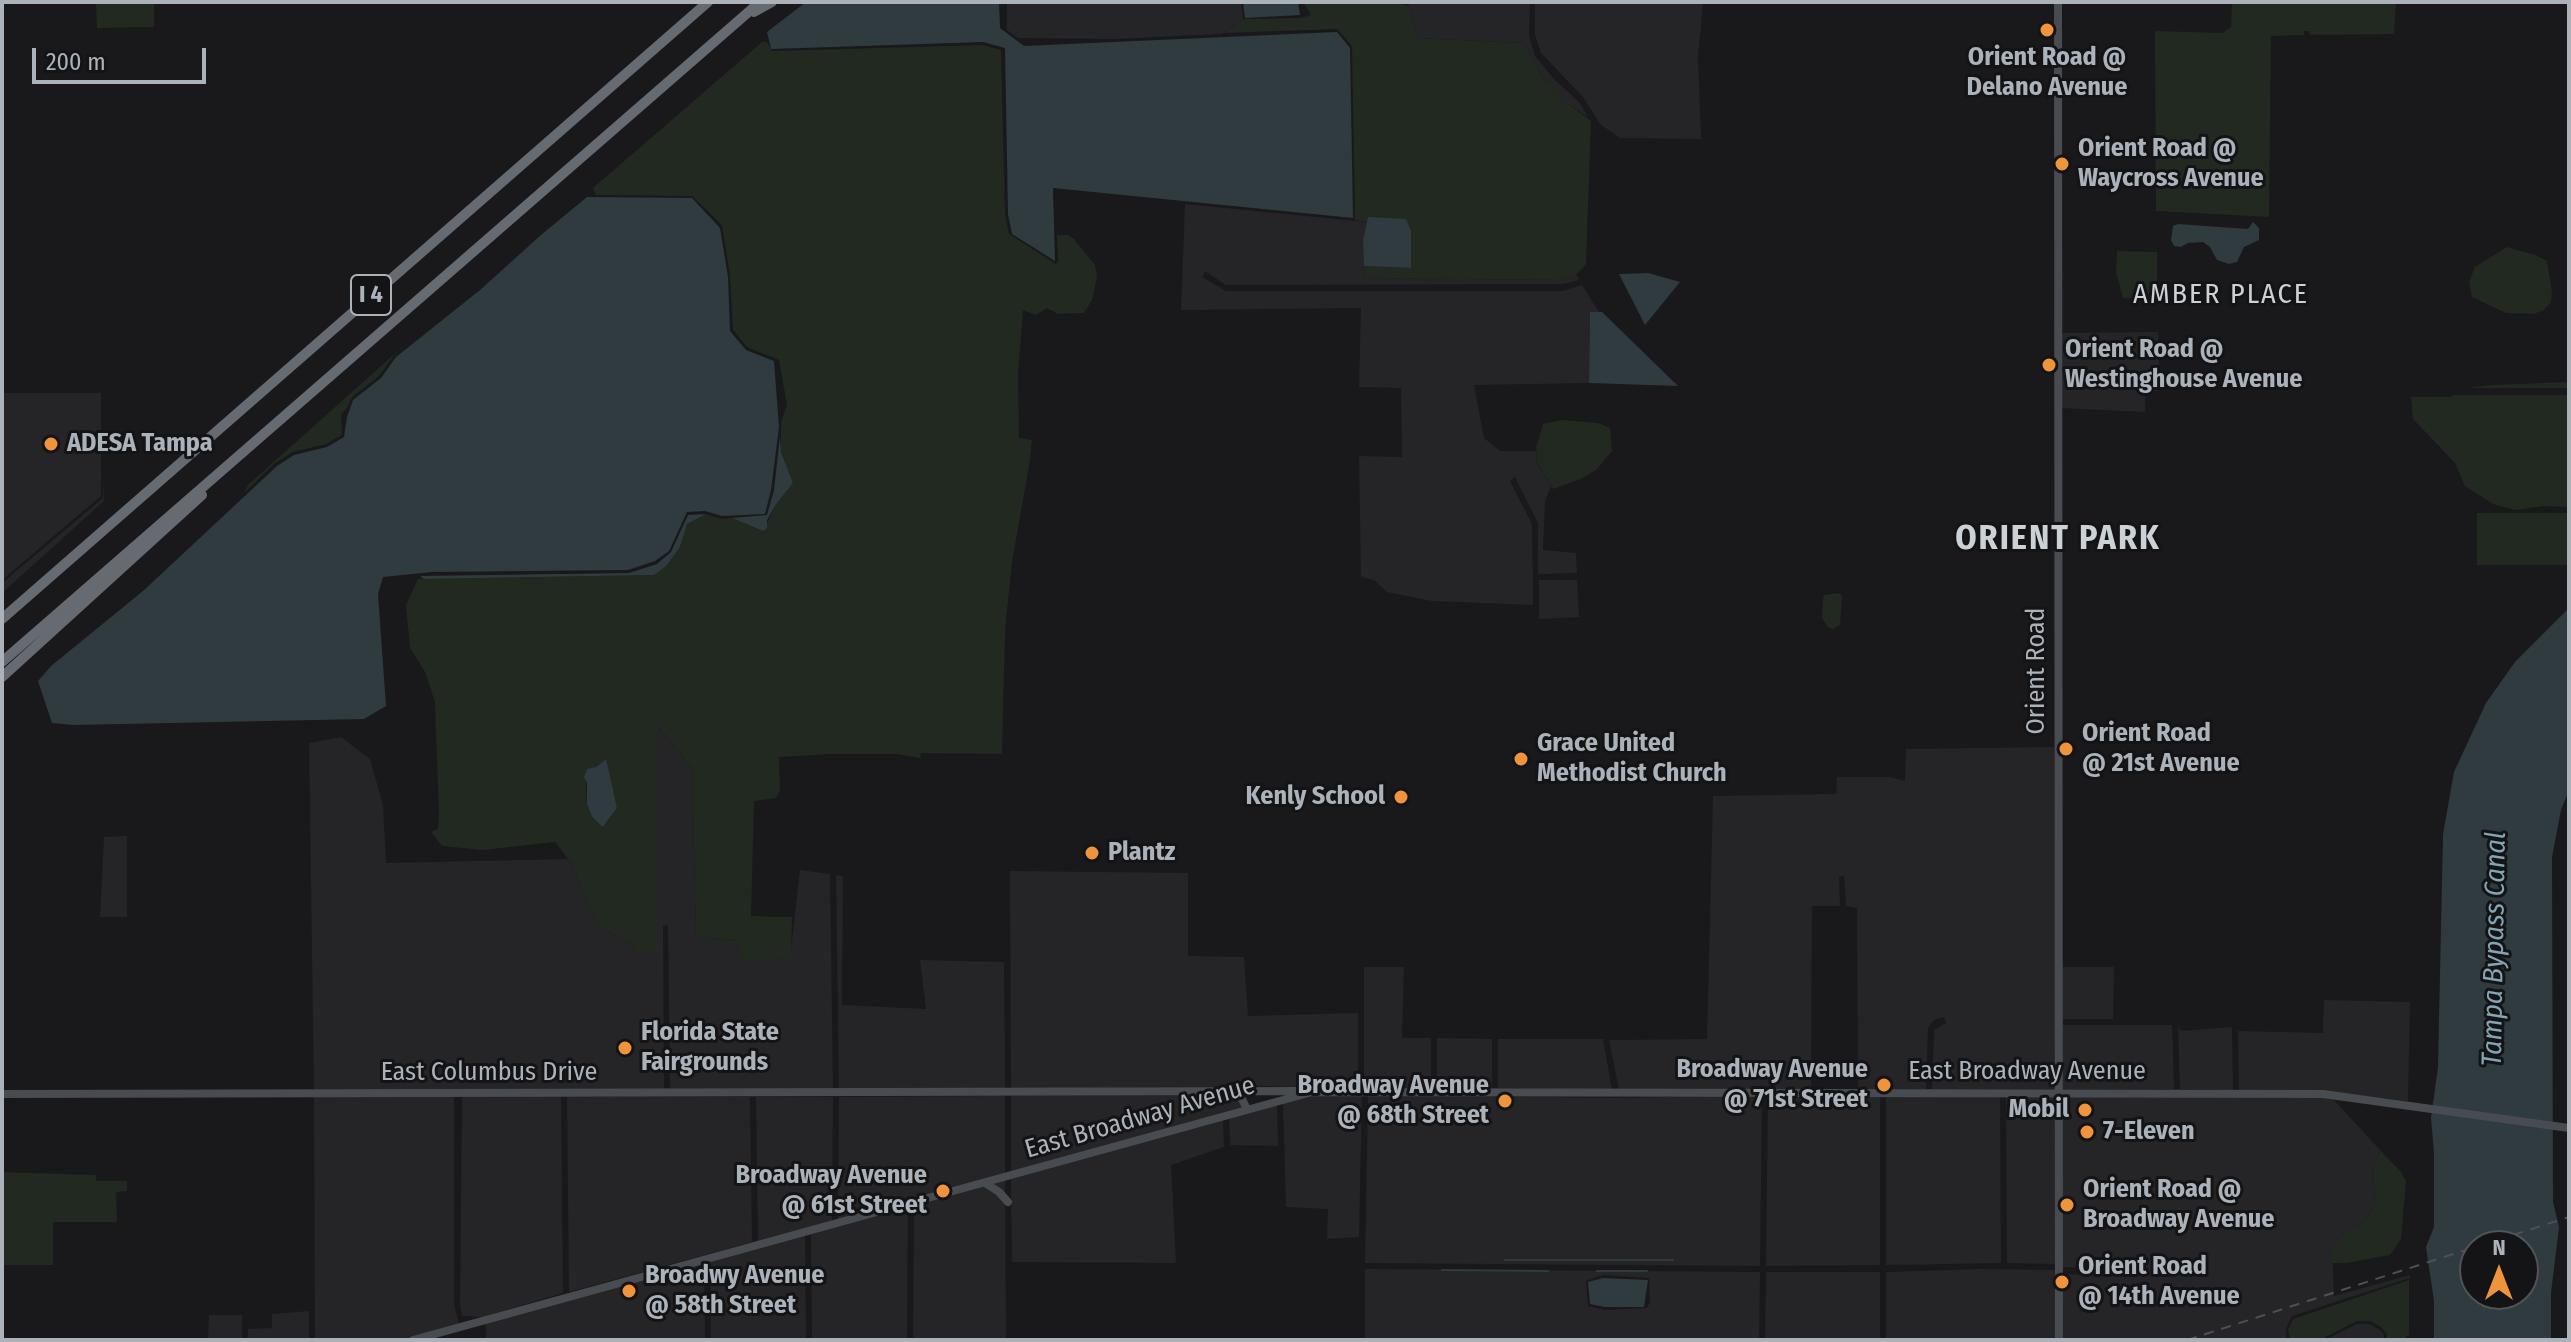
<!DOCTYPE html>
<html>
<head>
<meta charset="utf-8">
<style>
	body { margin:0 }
	#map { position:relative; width:2571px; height:1342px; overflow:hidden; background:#19191b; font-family:"Fira Sans Condensed",sans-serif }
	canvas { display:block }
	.frame { position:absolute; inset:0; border:4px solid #abb2ba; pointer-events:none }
	.north { position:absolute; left:2459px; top:1230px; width:80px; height:80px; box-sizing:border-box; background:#141416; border:2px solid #505358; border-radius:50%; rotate:0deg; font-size:22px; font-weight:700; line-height:32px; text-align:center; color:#abb2ba }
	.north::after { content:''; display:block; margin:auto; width:28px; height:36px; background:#ef943c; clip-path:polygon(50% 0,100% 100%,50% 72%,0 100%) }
	.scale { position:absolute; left:32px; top:48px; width:174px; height:36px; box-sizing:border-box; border:4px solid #abb2ba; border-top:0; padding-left:10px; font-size:24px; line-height:28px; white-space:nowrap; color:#abb2ba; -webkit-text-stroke:6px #141416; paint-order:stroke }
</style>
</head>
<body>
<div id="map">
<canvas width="2571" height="1342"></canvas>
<div class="frame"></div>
<div class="north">N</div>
<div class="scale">200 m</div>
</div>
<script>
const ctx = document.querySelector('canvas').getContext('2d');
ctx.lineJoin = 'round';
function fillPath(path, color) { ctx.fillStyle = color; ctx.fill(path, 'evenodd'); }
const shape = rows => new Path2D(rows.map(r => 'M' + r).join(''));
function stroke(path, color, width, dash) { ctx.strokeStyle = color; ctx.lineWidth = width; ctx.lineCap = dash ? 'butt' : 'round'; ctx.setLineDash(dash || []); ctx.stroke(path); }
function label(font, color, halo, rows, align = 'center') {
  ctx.font = font + ' "Fira Sans Condensed",sans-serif'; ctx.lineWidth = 6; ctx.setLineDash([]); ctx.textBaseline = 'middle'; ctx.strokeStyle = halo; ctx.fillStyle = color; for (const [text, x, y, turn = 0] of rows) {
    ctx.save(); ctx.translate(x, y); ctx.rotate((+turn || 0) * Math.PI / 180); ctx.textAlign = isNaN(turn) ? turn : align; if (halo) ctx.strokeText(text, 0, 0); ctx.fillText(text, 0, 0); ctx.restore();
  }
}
fillPath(shape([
	[1007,2,1241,2,1243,19,1222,34,1114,39,1018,38,1007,30],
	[1408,2,1530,2,1529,36,1535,56,1554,79,1579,102,1588,117,1562,100,1555,89,1544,80,1523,43,1417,38],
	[1535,2,1703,2,1698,56,1701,139,1620,138,1600,124,1583,97,1541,53,1535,35],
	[1185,204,1367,222,1363,240,1365,278,1560,280,1576,274,1579,279,1576,281,1563,284,1226,285,1205,271,1202,277,1226,291,1563,291,1582,285,1599,312,1590,313,1589,383,1474,385,1484,438,1500,451,1536,451,1537,463,1551,486,1545,501,1543,550,1576,553,1577,573,1538,574,1538,523,1515,477,1510,481,1532,524,1533,605,1432,601,1387,592,1374,580,1361,577,1359,456,1402,457,1401,388,1359,387,1361,308,1181,310],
	[2158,332,2160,390,2145,394,2145,412,2060,408,2060,333],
	[2,393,101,393,101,496,2,580],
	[103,473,104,501,2,593,2,583,103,498],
	[1539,580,1577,580,1579,617,1539,619],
	[656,724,692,768,696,937,738,940,790,958,800,870,830,874,833,1090,670,1090,668,925,663,926,664,1090,314,1090,309,743,341,737,370,759,383,805,386,863,569,859,600,929,626,939,637,951,657,951],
	[2054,747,2056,1089,1932,1089,1934,1030,1946,1023,1944,1017,1934,1020,1928,1028,1926,1089,1858,1089,1857,908,1846,906,1844,876,1839,877,1840,906,1812,906,1811,1089,1619,1090,1609,1040,1707,1039,1713,796,1836,794,1837,777,1890,777,1905,781,1906,749],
	[127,836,127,917,100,917,104,837],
	[1010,871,1188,873,1188,956,1244,957,1248,1016,1358,1013,1358,1088,1266,1086,1011,1090],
	[836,875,843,876,842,1005,926,1009,920,960,1004,962,1005,1090,839,1090],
	[1364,967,1404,967,1402,1038,1431,1038,1431,1088,1364,1088],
	[2061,967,2114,967,2113,1019,2062,1019],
	[2324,1000,2410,1002,2408,1101,2323,1091,2239,1090,2238,1031,2323,1033],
	[2062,1025,2172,1025,2174,1089,2062,1089],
	[2178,1025,2181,1031,2232,1027,2233,1090,2180,1089],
	[1437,1038,1492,1039,1492,1088,1437,1088],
	[1498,1039,1603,1039,1612,1090,1498,1088],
	[1225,1095,1238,1099,1243,1107,1011,1172,1011,1096],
	[1312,1095,1362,1095,1359,1237,1327,1239,1328,1209,1286,1207,1283,1102],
	[1368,1095,1614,1098,1762,1095,1760,1266,1365,1263],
	[1768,1095,1880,1096,1880,1265,1766,1266],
	[2000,1095,2001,1263,1886,1265,1886,1096],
	[2006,1095,2056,1095,2056,1264,2007,1263],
	[2062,1095,2332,1098,2381,1151,2373,1165,2375,1205,2364,1221,2345,1232,2332,1247,2334,1296,2410,1275,2410,1278,2292,1316,2286,1329,2287,1340,2062,1340,2062,1274,2096,1275,2096,1269,2062,1267],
	[314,1096,454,1096,454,1304,459,1324,400,1340,315,1340],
	[462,1096,561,1096,563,1293,482,1317,462,1316,460,1304],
	[567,1096,750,1097,752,1242,569,1292],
	[1005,1096,1005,1173,838,1219,839,1097],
	[756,1097,833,1097,832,1221,758,1241],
	[1277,1104,1278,1146,1230,1145,1229,1118],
	[1223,1119,1224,1147,1171,1165,1176,1263,1012,1262,1011,1179],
	[1005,1180,1006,1340,913,1340,914,1206],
	[908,1208,907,1340,812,1340,811,1234],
	[805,1235,806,1340,711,1340,710,1261],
	[704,1263,705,1340,486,1340,486,1323],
	[1365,1269,1760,1272,1759,1340,1365,1340],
	[1603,1275,1649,1278,1650,1302,1647,1308,1605,1310,1588,1306,1586,1281],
	[1980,1269,2056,1270,2056,1340,1886,1340,1886,1272],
	[1766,1272,1880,1272,1880,1340,1765,1340],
	[309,1311,309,1340,248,1340,248,1329,272,1328,272,1314],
	[209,1315,242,1315,242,1340,208,1340],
	[2357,1324,2370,1324,2380,1330,2384,1335,2383,1340,2325,1340]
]), '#252528');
fillPath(shape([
	[96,2,154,2,154,27,97,28],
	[1303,2,1395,2,1409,6,1417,38,1523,43,1544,80,1555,89,1563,100,1591,121,1586,264,1577,274,1560,280,1365,278,1364,266,1410,268,1368,217,1367,222,1355,220,1352,46,1337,29,1224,33,1243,19,1300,18,1311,15],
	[2232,2,2396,2,2394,34,2310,35,2309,31,2304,31,2304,35,2271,36,2269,217,2156,211,2155,31,2222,33,2231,27],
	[762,42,767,42,772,51,983,45,1001,50,1005,214,1009,234,1056,264,1058,261,1057,235,1068,235,1074,239,1095,265,1097,277,1092,300,1084,313,1058,314,1047,308,1036,315,1023,310,1018,374,1019,438,1032,440,1029,466,1012,562,1005,630,1002,754,921,753,920,758,897,754,830,754,779,757,780,791,776,798,754,801,751,916,792,917,791,958,742,960,738,940,696,937,692,768,657,725,657,952,637,951,626,939,600,929,570,861,555,842,483,850,442,846,431,832,438,829,439,815,435,702,425,672,410,648,406,605,418,579,654,575,680,547,687,524,706,514,721,519,732,518,763,531,777,503,793,483,781,452,781,422,787,405,779,360,747,347,733,330,730,275,722,225,692,196,596,195,593,188],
	[605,760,617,808,605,825,592,818,587,804,586,789,586,780,591,770],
	[2507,247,2535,255,2547,261,2552,292,2551,302,2544,310,2534,314,2506,313,2472,297,2469,282,2475,267],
	[2117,251,2157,252,2157,299,2123,298,2116,272],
	[420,332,395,354,379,376,352,397,347,408,341,414,342,435,326,444,293,452,275,463,244,493,248,485,400,349],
	[2569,382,2569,388,2467,388,2493,385],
	[2454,395,2569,395,2569,507,2544,506,2515,510,2493,504,2465,486,2455,463,2413,419,2411,397,2450,397],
	[1562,420,1598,423,1610,428,1612,451,1596,470,1581,479,1553,489,1537,462,1536,448,1543,424],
	[2477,513,2569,513,2569,565,2477,565],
	[1839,593,1842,596,1840,625,1833,629,1828,627,1822,618,1823,600,1824,595],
	[2381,1151,2401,1172,2406,1181,2401,1239,2390,1255,2347,1263,2332,1263,2332,1247,2345,1232,2364,1221,2375,1205,2373,1165],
	[2,1172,96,1175,96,1181,127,1181,127,1191,116,1192,117,1222,53,1222,53,1265,2,1265],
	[2409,1280,2409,1335,2402,1340,2386,1340,2387,1334,2381,1327,2370,1321,2357,1321,2320,1340,2290,1340,2288,1330,2293,1319]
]), '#212921');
fillPath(shape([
	[806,2,999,2,1000,28,1024,46,1337,32,1350,48,1353,218,1053,188,1055,261,1012,234,1008,214,1005,48,983,42,771,49,767,32],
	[1243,2,1298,2,1300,15,1245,18],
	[587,197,692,198,720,228,728,277,730,331,746,350,774,361,779,427,771,490,765,514,722,516,705,511,687,512,669,551,655,561,628,570,432,572,383,577,378,594,386,706,364,719,73,725,52,723,38,681,51,666,143,591,277,466,294,455,327,447,344,437,347,417,353,400,381,378,396,357,480,290,541,235],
	[1368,217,1406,219,1411,231,1411,268,1364,266,1363,240],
	[2253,222,2259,228,2259,240,2244,247,2237,262,2229,264,2217,260,2210,247,2203,242,2188,243,2181,247,2174,246,2171,240,2173,226,2178,224,2248,229],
	[1648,273,1680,282,1645,325,1619,274],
	[1590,312,1602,312,1678,386,1589,383],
	[780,436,781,452,793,483,777,503,767,520,767,528,763,531,732,518,767,515,774,490],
	[706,514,687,524,680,547,666,566,654,575,424,579,420,576,629,573,657,564,671,552,688,515],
	[2569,608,2569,790,2561,810,2552,857,2553,1202,2559,1227,2551,1293,2551,1340,2434,1340,2434,1301,2426,1247,2434,1227,2434,1153,2431,1118,2438,1067,2443,834,2454,772,2486,703,2515,662],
	[2475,1246,2523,1246,2523,1294,2475,1294],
	[606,759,617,808,603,827,592,817,587,804,587,783,584,777,587,769,596,767],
	[1603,1278,1648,1280,1644,1307,1605,1307,1590,1304,1588,1282]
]), '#2f3b3f');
stroke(shape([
	[1505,1260,1673,1260],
	[1442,1270,1548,1271],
	[1597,1271,1647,1271]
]), '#2f3b3f', 2);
stroke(shape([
	[2058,2,2059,1340],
	[1228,1092,1242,1099,1247,1109],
	[2,1094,1303,1091],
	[985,1183,999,1192,1008,1202],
	[413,1340,1312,1092,2323,1094,2569,1128]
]), '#484b50', 8);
stroke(shape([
	[754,12,772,2],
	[2,619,708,2],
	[2,662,760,2],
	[2,677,202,495]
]), '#666b71', 10);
stroke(shape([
	[2479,1246,2569,1217],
	[2187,1340,2475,1247]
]), '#4d5055', 2, [10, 8]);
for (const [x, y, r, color] of [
	[2047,30,8,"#ef943c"],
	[2062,164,8,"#ef943c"],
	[2049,365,8,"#ef943c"],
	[51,444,8,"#ef943c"],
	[2066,749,8,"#ef943c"],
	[1521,759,8,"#ef943c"],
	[1401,797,8,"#ef943c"],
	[1092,853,8,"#ef943c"],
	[625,1048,8,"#ef943c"],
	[1884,1085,8,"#ef943c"],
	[1505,1101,8,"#ef943c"],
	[2085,1110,8,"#ef943c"],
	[2087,1132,8,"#ef943c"],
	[943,1191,8,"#ef943c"],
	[2067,1205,8,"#ef943c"],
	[2062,1282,8,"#ef943c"],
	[629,1291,8,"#ef943c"]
]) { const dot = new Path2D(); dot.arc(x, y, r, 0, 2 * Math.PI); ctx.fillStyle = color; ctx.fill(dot); stroke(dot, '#141416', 3); }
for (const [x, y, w] of [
	[371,295,40]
]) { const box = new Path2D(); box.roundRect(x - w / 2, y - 20, w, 40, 6); ctx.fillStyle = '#141416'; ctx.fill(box); stroke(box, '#abb2ba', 2); }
label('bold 24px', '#abb2ba', null, [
	["I 4",371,295]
]);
label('bold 26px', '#abb2ba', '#141416', [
	["Orient Road @",2047,58,"center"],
	["Delano Avenue",2047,88,"center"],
	["Orient Road @",2078,149],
	["Waycross Avenue",2078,179],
	["Orient Road @",2065,350],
	["Westinghouse Avenue",2065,380],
	["ADESA Tampa",67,444],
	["Orient Road",2082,734],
	["@ 21st Avenue",2082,764],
	["Grace United",1537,744],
	["Methodist Church",1537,774],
	["Kenly School",1385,797,"right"],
	["Plantz",1108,853],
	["Florida State",641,1033],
	["Fairgrounds",641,1063],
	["Broadway Avenue",1868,1070,"right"],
	["@ 71st Street",1868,1100,"right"],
	["Broadway Avenue",1489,1086,"right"],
	["@ 68th Street",1489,1116,"right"],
	["Mobil",2069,1110,"right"],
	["7-Eleven",2103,1132],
	["Broadway Avenue",927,1176,"right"],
	["@ 61st Street",927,1206,"right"],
	["Orient Road @",2083,1190],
	["Broadway Avenue",2083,1220],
	["Orient Road",2078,1267],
	["@ 14th Avenue",2078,1297],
	["Broadwy Avenue",645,1276],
	["@ 58th Street",645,1306]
], 'left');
label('26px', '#abb2ba', '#141416', [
	["Orient Road",2037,671,-90],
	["East Broadway Avenue",2027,1072],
	["East Columbus Drive",489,1073],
	["East Broadway Avenue",1140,1118,-16]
]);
ctx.letterSpacing = '2px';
label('28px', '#ccd1d6', '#141416', [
	["AMBER PLACE",2221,295]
]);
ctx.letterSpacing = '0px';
label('italic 28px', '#83a6b4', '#141416', [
	["Tampa Bypass Canal",2495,949,-89]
]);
ctx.letterSpacing = '2px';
label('bold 34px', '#ccd1d6', '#141416', [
	["ORIENT PARK",2058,540]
]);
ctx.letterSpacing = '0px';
</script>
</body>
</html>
